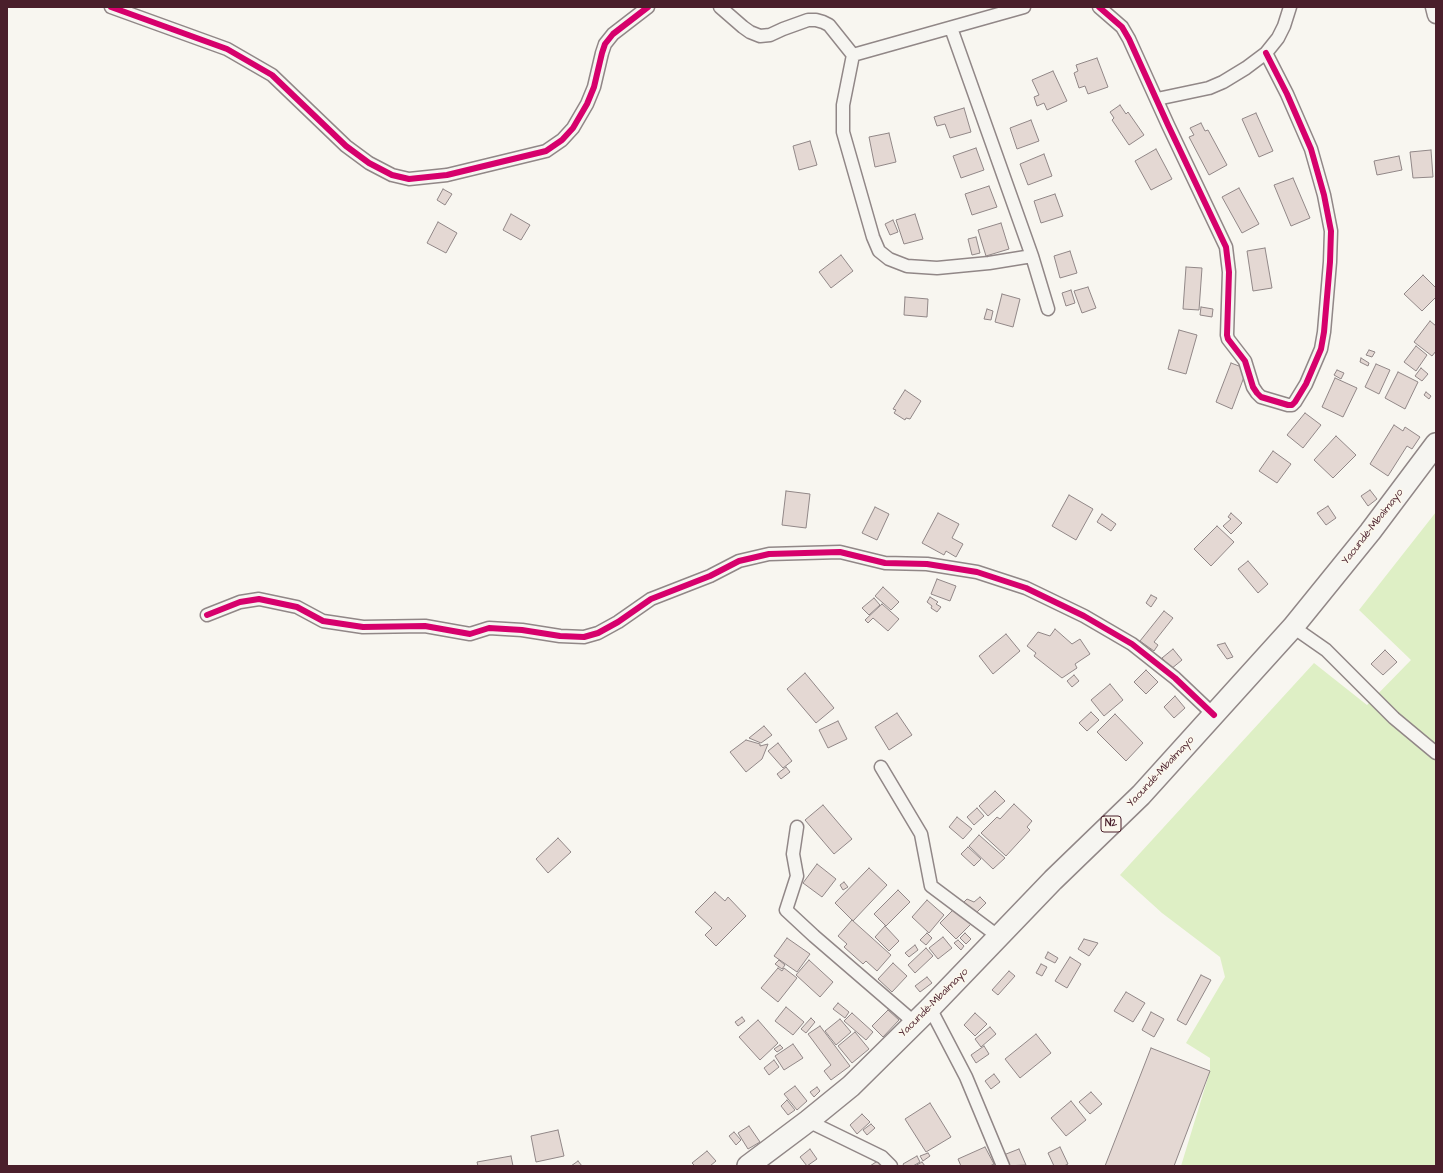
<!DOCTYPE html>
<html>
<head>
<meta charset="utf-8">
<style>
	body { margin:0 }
	#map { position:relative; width:1443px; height:1173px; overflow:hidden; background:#f8f6f0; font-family:"Architects Daughter",sans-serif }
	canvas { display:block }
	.frame { position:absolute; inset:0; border:8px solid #4a1f2b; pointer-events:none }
</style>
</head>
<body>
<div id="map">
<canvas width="1443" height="1173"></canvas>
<div class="frame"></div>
</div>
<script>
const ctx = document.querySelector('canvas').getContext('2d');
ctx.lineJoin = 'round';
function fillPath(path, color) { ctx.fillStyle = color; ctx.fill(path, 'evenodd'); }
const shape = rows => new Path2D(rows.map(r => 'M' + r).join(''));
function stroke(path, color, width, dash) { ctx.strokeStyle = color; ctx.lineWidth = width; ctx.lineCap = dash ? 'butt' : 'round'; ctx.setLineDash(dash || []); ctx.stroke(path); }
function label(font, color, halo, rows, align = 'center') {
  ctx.font = font + ' "Architects Daughter",sans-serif'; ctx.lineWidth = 3; ctx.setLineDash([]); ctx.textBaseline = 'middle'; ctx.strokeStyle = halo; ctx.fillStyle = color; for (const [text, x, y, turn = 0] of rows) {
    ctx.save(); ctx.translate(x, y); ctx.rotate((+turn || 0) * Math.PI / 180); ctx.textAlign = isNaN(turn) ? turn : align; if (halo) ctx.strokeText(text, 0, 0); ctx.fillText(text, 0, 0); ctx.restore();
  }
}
fillPath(shape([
	[1436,512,1436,1166,1181,1166,1210,1071,1210,1058,1186,1043,1225,977,1220,957,1162,913,1120,875,1314,663,1367,705,1411,660,1359,610]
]), '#deefc5');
const building = shape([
	[1097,58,1108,87,1088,94,1085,86,1079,88,1074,73,1078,71,1076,65,1097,58],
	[1053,71,1067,101,1047,110,1044,103,1037,106,1034,97,1039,95,1032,80,1053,71],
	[1120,105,1126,114,1128,112,1144,135,1129,145,1112,120,1114,118,1110,112,1120,105],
	[964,108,971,132,950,138,945,124,937,126,934,117,964,108],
	[1256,113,1273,151,1259,157,1242,119,1256,113],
	[1031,120,1039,141,1017,149,1010,128,1031,120],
	[1201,123,1205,131,1208,130,1227,165,1209,175,1189,137,1194,135,1190,128,1201,123],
	[889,133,896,162,875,167,869,137,889,133],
	[810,141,817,165,799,170,793,146,810,141],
	[976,148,984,170,961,178,953,156,976,148],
	[1156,149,1172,179,1151,190,1135,161,1156,149],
	[1431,150,1433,177,1413,178,1410,152,1431,150],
	[1044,154,1052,176,1028,185,1020,164,1044,154],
	[1399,156,1402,170,1377,175,1374,161,1399,156],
	[1293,178,1310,218,1291,226,1274,185,1293,178],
	[989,186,997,207,972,215,965,194,989,186],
	[1239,188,1259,224,1242,233,1222,197,1239,188],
	[443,189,452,194,445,205,437,200,443,189],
	[1055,194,1063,216,1041,223,1034,201,1055,194],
	[511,214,530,225,521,240,503,230,511,214],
	[915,214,923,239,904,244,896,220,915,214],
	[893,220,898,232,890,235,885,224,893,220],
	[438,222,457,233,446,253,427,243,438,222],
	[1001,223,1009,249,986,256,978,230,1001,223],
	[976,237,980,253,972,255,968,239,976,237],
	[1265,248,1272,288,1253,291,1247,251,1265,248],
	[1070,251,1077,273,1060,278,1054,256,1070,251],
	[841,255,853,271,831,288,819,272,841,255],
	[1186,267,1202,268,1199,310,1183,309,1186,267],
	[1423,275,1436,288,1436,297,1422,311,1404,294,1423,275],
	[1088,287,1096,308,1082,313,1074,291,1088,287],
	[1071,290,1075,303,1066,306,1062,293,1071,290],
	[1002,294,1020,299,1013,327,995,322,1002,294],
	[905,297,928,299,927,317,904,315,905,297],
	[1201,307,1213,309,1212,317,1200,315,1201,307],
	[987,309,993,311,991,320,984,319,987,309],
	[1430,321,1436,326,1436,351,1432,356,1414,342,1430,321],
	[1179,330,1197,335,1186,374,1168,369,1179,330],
	[1416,346,1427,355,1416,371,1404,362,1416,346],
	[1369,350,1375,352,1372,357,1366,355,1369,350],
	[1361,358,1369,363,1368,366,1360,362,1361,358],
	[1231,363,1247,369,1232,409,1216,402,1231,363],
	[1376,364,1390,370,1379,394,1365,387,1376,364],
	[1421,368,1428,374,1422,381,1415,376,1421,368],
	[1337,370,1344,373,1341,379,1334,375,1337,370],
	[1398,372,1418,382,1405,409,1385,398,1398,372],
	[1335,378,1357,388,1343,417,1322,407,1335,378],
	[905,390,921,401,910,419,906,418,905,420,894,413,896,410,893,409,905,390],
	[1426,392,1431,396,1429,399,1424,395,1426,392],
	[1305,413,1321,425,1303,448,1287,435,1305,413],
	[1394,425,1403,431,1405,427,1420,437,1412,449,1407,446,1388,476,1370,464,1394,425],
	[1336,436,1356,455,1333,478,1314,460,1336,436],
	[1273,451,1291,464,1277,483,1259,471,1273,451],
	[1370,490,1377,499,1368,506,1361,496,1370,490],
	[786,491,810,494,806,528,782,525,786,491],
	[1069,495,1093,509,1076,540,1052,526,1069,495],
	[1328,506,1336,518,1326,525,1317,513,1328,506],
	[875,507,889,514,877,540,862,533,875,507],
	[938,513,959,524,952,538,963,544,956,557,946,551,944,555,922,543,938,513],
	[1231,513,1242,523,1231,534,1223,526,1231,519,1228,517,1231,513],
	[1102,514,1116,524,1111,531,1097,522,1102,514],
	[1217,526,1234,542,1211,566,1194,549,1217,526],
	[1248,561,1268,584,1258,593,1238,569,1248,561],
	[937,579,956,586,950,601,931,594,937,579],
	[883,587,899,602,891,610,875,596,883,587],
	[1151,595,1157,598,1151,607,1146,603,1151,595],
	[930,597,938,602,936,604,941,607,937,612,931,608,932,606,927,602,930,597],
	[874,598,880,605,869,615,862,608,874,598],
	[882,604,899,619,888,631,873,618,868,623,865,620,882,604],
	[1164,611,1173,618,1154,642,1158,645,1154,651,1140,641,1164,611],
	[1055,629,1072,644,1080,639,1090,654,1075,664,1077,668,1062,678,1034,656,1036,653,1027,646,1038,632,1050,636,1055,629],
	[1006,634,1020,651,993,674,979,656,1006,634],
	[1225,643,1233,657,1227,659,1217,645,1225,643],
	[1173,649,1182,660,1171,669,1162,658,1173,649],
	[1385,650,1397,662,1383,675,1371,664,1385,650],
	[1146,670,1158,682,1146,694,1134,682,1146,670],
	[805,673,834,708,816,723,787,689,805,673],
	[1074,675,1079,681,1072,687,1067,681,1074,675],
	[1110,684,1123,700,1104,716,1091,700,1110,684],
	[1175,696,1185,708,1174,718,1164,707,1175,696],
	[1091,712,1099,720,1087,731,1079,723,1091,712],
	[897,713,912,735,889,750,875,727,897,713],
	[1115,714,1143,743,1126,761,1097,732,1115,714],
	[838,721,847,739,828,748,819,730,838,721],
	[764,726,772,735,761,743,749,738,764,726],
	[746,740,760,744,760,746,768,744,762,759,746,772,730,752,746,740],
	[778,743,792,761,783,768,768,751,778,743],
	[786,767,790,772,781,779,777,774,786,767],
	[995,791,1005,801,988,816,979,806,995,791],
	[1014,804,1032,821,1027,827,1030,830,1006,856,981,833,997,817,1000,819,1014,804],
	[823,805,852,839,834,854,805,820,823,805],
	[977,808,984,816,974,825,967,817,977,808],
	[957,817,972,829,963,839,949,827,957,817],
	[979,835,1005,858,993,869,969,846,979,835],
	[558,838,571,852,548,873,536,859,558,838],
	[968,847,981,859,974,866,961,854,968,847],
	[817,864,836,879,822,897,803,883,817,864],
	[869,868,887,885,853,921,835,903,869,868],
	[844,882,848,887,843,890,840,885,844,882],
	[898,890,910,902,886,926,874,914,898,890],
	[715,892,725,901,728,897,746,916,716,946,705,935,712,928,695,912,715,892],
	[980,897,986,903,976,913,962,904,967,899,974,902,980,897],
	[927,900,944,915,929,933,912,917,927,900],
	[955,908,971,924,956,939,940,923,955,908],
	[852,920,891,955,877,971,866,961,863,964,844,947,847,944,838,936,852,920],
	[885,926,899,941,889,951,875,937,885,926],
	[927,933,932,938,926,945,920,940,927,933],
	[965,933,971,939,966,944,960,938,965,933],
	[943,937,952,948,938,959,929,948,943,937],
	[787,938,810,954,797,972,774,956,787,938],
	[1084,939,1098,943,1089,956,1078,949,1084,939],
	[958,940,964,946,961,950,954,943,958,940],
	[915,945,918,950,909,957,905,953,915,945],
	[926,948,933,956,915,973,908,965,926,948],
	[1048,952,1058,958,1055,963,1045,958,1048,952],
	[1070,957,1081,964,1067,988,1055,981,1070,957],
	[779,960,785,965,782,969,775,964,779,960],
	[809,960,833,982,820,997,796,975,809,960],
	[893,963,907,976,892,992,878,979,893,963],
	[1041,964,1047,967,1042,976,1036,973,1041,964],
	[778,968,782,971,784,968,797,978,778,1002,761,988,778,968],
	[1009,971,1015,976,998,995,992,990,1009,971],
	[1201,975,1211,980,1186,1025,1177,1020,1201,975],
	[927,977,932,983,920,992,915,986,927,977],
	[1126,992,1145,1003,1133,1022,1114,1011,1126,992],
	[838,1003,849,1012,845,1018,833,1009,838,1003],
	[786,1007,804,1022,793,1035,775,1021,786,1007],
	[888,1010,899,1020,883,1037,872,1026,888,1010],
	[1151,1012,1164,1019,1154,1037,1142,1030,1151,1012],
	[852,1013,873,1032,866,1040,844,1021,852,1013],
	[975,1013,987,1024,975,1036,964,1025,975,1013],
	[742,1017,745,1021,738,1026,735,1022,742,1017],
	[811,1018,815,1022,806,1033,801,1029,811,1018],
	[840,1019,851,1032,836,1045,825,1031,840,1019],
	[758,1020,778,1043,760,1060,739,1037,758,1020],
	[820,1026,850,1066,831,1080,824,1071,831,1065,808,1034,820,1026],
	[990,1027,996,1034,981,1047,975,1039,990,1027],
	[855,1032,869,1049,852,1063,838,1046,855,1032],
	[1036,1034,1051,1053,1020,1078,1005,1059,1036,1034],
	[793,1044,803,1058,784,1070,775,1056,793,1044],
	[780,1045,783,1048,777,1052,774,1049,780,1045],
	[984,1046,989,1054,976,1063,971,1055,984,1046],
	[1151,1048,1210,1071,1174,1166,1105,1166,1151,1048],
	[774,1060,779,1067,769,1075,764,1068,774,1060],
	[994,1074,1000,1082,991,1089,985,1081,994,1074],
	[795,1086,807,1101,797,1110,784,1094,795,1086],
	[817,1087,820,1091,814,1097,810,1092,817,1087],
	[1091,1092,1102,1104,1090,1114,1079,1102,1091,1092],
	[787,1100,795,1110,788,1115,781,1106,787,1100],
	[1071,1101,1086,1120,1066,1136,1051,1118,1071,1101],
	[930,1103,951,1137,926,1152,905,1119,930,1103],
	[862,1114,870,1122,857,1134,850,1125,862,1114],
	[871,1124,875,1128,867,1135,863,1130,871,1124],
	[749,1126,760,1142,748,1149,738,1133,749,1126],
	[558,1130,564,1156,536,1162,531,1136,558,1130],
	[734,1132,741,1140,736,1145,729,1136,734,1132],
	[985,1147,994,1164,990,1166,961,1166,958,1159,985,1147],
	[1060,1147,1068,1164,1064,1166,1054,1166,1048,1153,1060,1147],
	[810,1149,817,1159,807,1166,800,1157,810,1149],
	[1019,1149,1026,1165,1005,1166,1001,1156,1019,1149],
	[707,1151,716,1161,710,1166,695,1166,692,1163,707,1151],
	[928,1153,930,1156,923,1161,920,1156,928,1153],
	[511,1156,513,1166,478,1166,477,1162,511,1156],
	[917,1156,920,1162,913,1166,904,1166,903,1164,917,1156],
	[879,1160,884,1166,870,1166,879,1160],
	[578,1161,582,1166,571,1166,578,1161],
	[922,1162,925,1166,915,1166,922,1162]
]);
fillPath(building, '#e4d8d3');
stroke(building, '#918787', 1);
const street = shape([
	[111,7,227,49,272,75,346,146,369,163,392,175,409,179,447,175,546,151,562,140,573,128,587,104,594,87,602,53,605,44,613,34,648,7],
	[720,7,743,27,750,32,760,36,770,35,783,29,808,20,816,20,823,22,829,25,853,55,843,105,843,132,873,237,879,251,889,259,907,266,937,268,989,263,1032,256],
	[1099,7,1122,27,1129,39,1168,125,1226,247,1229,272,1227,335,1228,339,1245,361,1253,387,1257,393,1261,397,1288,405,1292,405,1295,402,1306,384,1321,349,1324,332,1330,262,1331,231,1324,195,1311,149,1287,94,1266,53],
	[951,28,1032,256,1048,309],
	[853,55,1024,7],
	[1157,99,1209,88,1223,82,1246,68,1266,53,1278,38,1284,26,1290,7],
	[207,615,240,602,259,599,297,607,323,621,363,627,425,626,470,634,489,628,522,630,560,636,584,637,598,633,618,622,651,599,710,576,739,561,769,554,840,552,885,563,927,564,977,572,1026,588,1084,616,1132,644,1175,678,1214,715],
	[1293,627,1326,650,1394,718,1436,753],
	[881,767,921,834,931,886,999,937],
	[797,827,793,854,797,876,786,910,814,936,915,1023],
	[930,1008,966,1077,1003,1166],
	[808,1121,882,1157,891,1166]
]);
const secondary = shape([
	[1434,7,1436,15]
]);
const highway = shape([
	[748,1166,808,1121,851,1086,930,1008,1053,880,1141,795,1293,627,1370,532,1436,444]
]);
stroke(street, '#918787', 15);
stroke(secondary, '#918787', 19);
stroke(highway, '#918787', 24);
stroke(street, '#f6f5f1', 12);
stroke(secondary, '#f6f5f1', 16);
stroke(highway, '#f6f5f1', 21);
stroke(shape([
	[111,7,227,49,272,75,346,146,369,163,392,175,409,179,447,175,546,151,562,140,573,128,587,104,594,87,602,53,605,44,613,34,648,7],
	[1099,7,1122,27,1129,39,1168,125,1226,247,1229,272,1227,335,1228,339,1245,361,1253,387,1257,393,1261,397,1288,405,1292,405,1295,402,1306,384,1321,349,1324,332,1330,262,1331,231,1324,195,1311,149,1287,94,1266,53],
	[207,615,240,602,259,599,297,607,323,621,363,627,425,626,470,634,489,628,522,630,560,636,584,637,598,633,618,622,651,599,710,576,739,561,769,554,840,552,885,563,927,564,977,572,1026,588,1084,616,1132,644,1175,678,1214,715]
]), '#d6006c', 6);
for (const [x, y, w] of [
	[1111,824,20]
]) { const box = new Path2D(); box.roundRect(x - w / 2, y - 8, w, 16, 3); ctx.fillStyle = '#fbf7ec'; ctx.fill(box); stroke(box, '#4a1f2b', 1); }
label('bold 10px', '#4a1f2b', null, [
	["N2",1111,824]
]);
label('11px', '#4a1f2b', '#fbf7ec', [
	["Yaoundé-Mbalmayo",1373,527,-52],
	["Yaoundé-Mbalmayo",1161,772,-47],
	["Yaoundé-Mbalmayo",934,1003,-45]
]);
</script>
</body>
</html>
